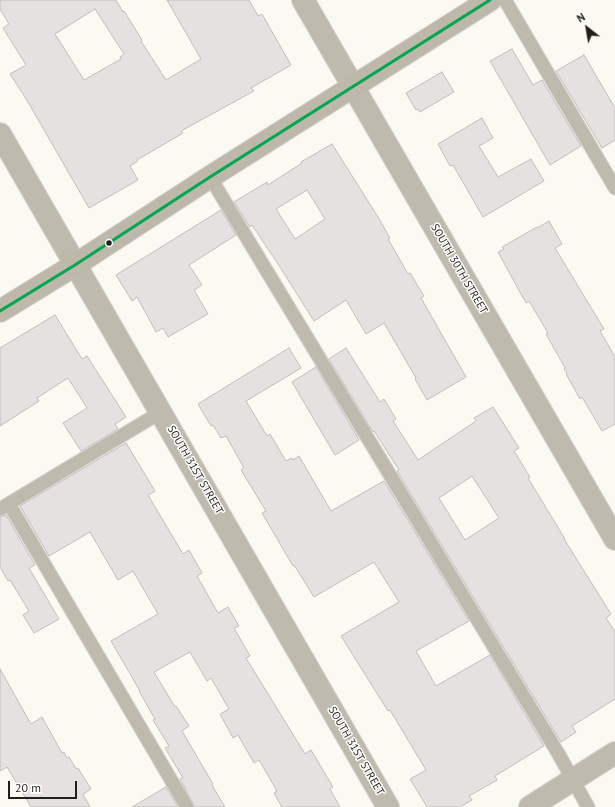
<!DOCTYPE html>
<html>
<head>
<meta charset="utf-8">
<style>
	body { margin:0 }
	#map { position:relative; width:615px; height:807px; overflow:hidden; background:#faf9f2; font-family:"PT Sans",sans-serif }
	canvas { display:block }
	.north { position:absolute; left:567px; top:8px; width:40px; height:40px; -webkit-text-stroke:3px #fff; paint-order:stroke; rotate:329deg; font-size:11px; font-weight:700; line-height:16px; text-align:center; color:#211f17 }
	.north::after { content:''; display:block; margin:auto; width:14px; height:18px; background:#211f17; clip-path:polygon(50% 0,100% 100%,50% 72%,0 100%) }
	.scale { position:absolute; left:8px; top:781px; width:69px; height:18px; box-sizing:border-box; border:2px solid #211f17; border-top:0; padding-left:5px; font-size:12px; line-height:14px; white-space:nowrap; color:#211f17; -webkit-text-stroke:3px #fff; paint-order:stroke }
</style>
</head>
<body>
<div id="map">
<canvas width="615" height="807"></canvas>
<div class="north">N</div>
<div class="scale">20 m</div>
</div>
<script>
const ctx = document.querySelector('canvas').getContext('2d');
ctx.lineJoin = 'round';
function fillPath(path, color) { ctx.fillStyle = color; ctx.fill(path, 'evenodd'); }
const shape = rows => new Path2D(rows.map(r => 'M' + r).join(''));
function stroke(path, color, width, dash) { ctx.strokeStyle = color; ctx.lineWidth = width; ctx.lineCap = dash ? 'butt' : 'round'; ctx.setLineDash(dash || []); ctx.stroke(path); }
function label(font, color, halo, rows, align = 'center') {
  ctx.font = font + ' "PT Sans",sans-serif'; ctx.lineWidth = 3; ctx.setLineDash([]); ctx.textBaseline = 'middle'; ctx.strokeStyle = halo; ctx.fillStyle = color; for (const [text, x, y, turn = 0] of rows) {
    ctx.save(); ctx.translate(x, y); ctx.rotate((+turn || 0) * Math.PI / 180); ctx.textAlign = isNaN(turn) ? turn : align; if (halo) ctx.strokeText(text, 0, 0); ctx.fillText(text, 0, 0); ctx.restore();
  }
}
const building = shape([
	[0,0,116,0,123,12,124,11,142,40,141,41,166,80,201,59,167,0,249,0,258,16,262,14,291,65,251,88,254,91,181,131,183,133,137,160,138,161,130,166,138,180,89,208,25,97,10,74,26,65,3,28,9,24,0,9,0,0],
	[95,9,124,54,120,57,121,59,84,80,55,34,95,9],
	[512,49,533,85,542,80,581,146,550,165,490,61,512,49],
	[584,55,615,108,615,140,602,148,556,71,584,55],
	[442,72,454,92,420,112,418,109,416,110,406,93,442,72],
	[482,118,493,138,479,146,498,177,531,159,544,181,483,217,453,165,450,166,438,144,482,118],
	[332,144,378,217,390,238,388,239,408,274,410,273,424,296,421,298,466,377,427,400,415,379,416,378,384,323,366,334,346,300,314,321,280,267,252,225,250,227,234,202,267,182,268,185,302,163,301,162,332,144],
	[307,190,325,219,295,239,276,209,307,190],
	[221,210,236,235,189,265,202,285,194,290,208,314,168,337,163,328,156,332,137,297,132,301,116,275,221,210],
	[549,221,562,244,555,248,604,329,600,331,615,357,615,424,602,431,582,397,580,399,566,374,567,373,564,369,565,368,546,334,548,333,529,301,526,303,498,252,504,249,502,247,537,227,537,228,549,221],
	[55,315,82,359,87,356,126,417,115,424,118,429,81,451,63,423,87,408,68,378,37,398,39,401,0,426,0,348,55,315],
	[289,348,301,368,246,401,267,436,270,434,286,461,292,458,293,460,299,456,331,511,384,481,469,621,416,651,436,686,490,655,544,746,495,776,497,780,469,796,472,800,460,807,427,807,410,779,426,770,390,710,388,711,341,636,399,602,374,562,314,597,294,565,293,566,262,513,266,511,241,470,244,468,226,436,221,438,213,425,211,426,198,404,289,348],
	[346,348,380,402,384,399,396,419,393,421,418,460,476,421,474,418,493,407,519,448,514,451,530,477,528,478,565,539,564,539,611,614,606,618,615,632,615,699,572,726,576,732,561,742,397,471,399,470,374,431,373,432,329,359,346,348],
	[472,476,499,518,465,540,439,498,472,476],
	[316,367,359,440,335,455,292,382,316,367],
	[126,443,155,491,148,495,183,554,189,550,202,573,197,576,218,613,228,607,239,626,234,628,250,656,246,658,305,754,311,750,333,787,330,789,340,807,282,807,274,793,277,791,259,760,254,763,238,735,233,738,220,714,229,709,211,678,207,681,190,652,154,672,175,707,176,706,189,726,182,731,213,784,212,785,225,807,195,807,180,779,183,778,165,748,169,746,153,720,155,719,139,691,140,691,111,641,158,614,133,571,118,580,90,532,49,556,20,506,126,443],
	[6,515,35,565,29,568,59,619,34,633,23,615,29,611,10,580,8,581,0,567,0,517,6,515],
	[0,669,31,724,42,717,62,753,64,752,67,758,69,757,76,769,78,768,91,789,83,794,90,807,31,807,7,767,0,771,0,669],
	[166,787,178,807,132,807,166,787]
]);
fillPath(building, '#e5e1e0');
stroke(building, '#c1bdbc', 1);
const lane = shape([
	[505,0,615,188],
	[210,177,558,753,588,807],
	[9,504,187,807],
	[0,509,161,412]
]);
const street = shape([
	[303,0,615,539],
	[0,134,388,807],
	[530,807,615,753]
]);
const secondary = shape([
	[0,311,75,265,210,177,490,0]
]);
stroke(lane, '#d6d5d0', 15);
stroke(street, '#d6d5d0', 24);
stroke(secondary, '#d6d5d0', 24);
stroke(lane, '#bebaae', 13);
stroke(street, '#bebaae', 22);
stroke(secondary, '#beb8ab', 22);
stroke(shape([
	[0,311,75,265,210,177,490,0]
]), '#00a651', 3);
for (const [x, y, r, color] of [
	[109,243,3.5,"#211f17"]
]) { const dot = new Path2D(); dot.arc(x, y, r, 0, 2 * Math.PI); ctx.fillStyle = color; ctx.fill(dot); stroke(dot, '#fff', 1.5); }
label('11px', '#211f17', '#fff', [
	["SOUTH 30TH STREET",459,269,60],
	["SOUTH 31ST STREET",195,470,60],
	["SOUTH 31ST STREET",356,751,60]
]);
</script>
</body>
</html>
